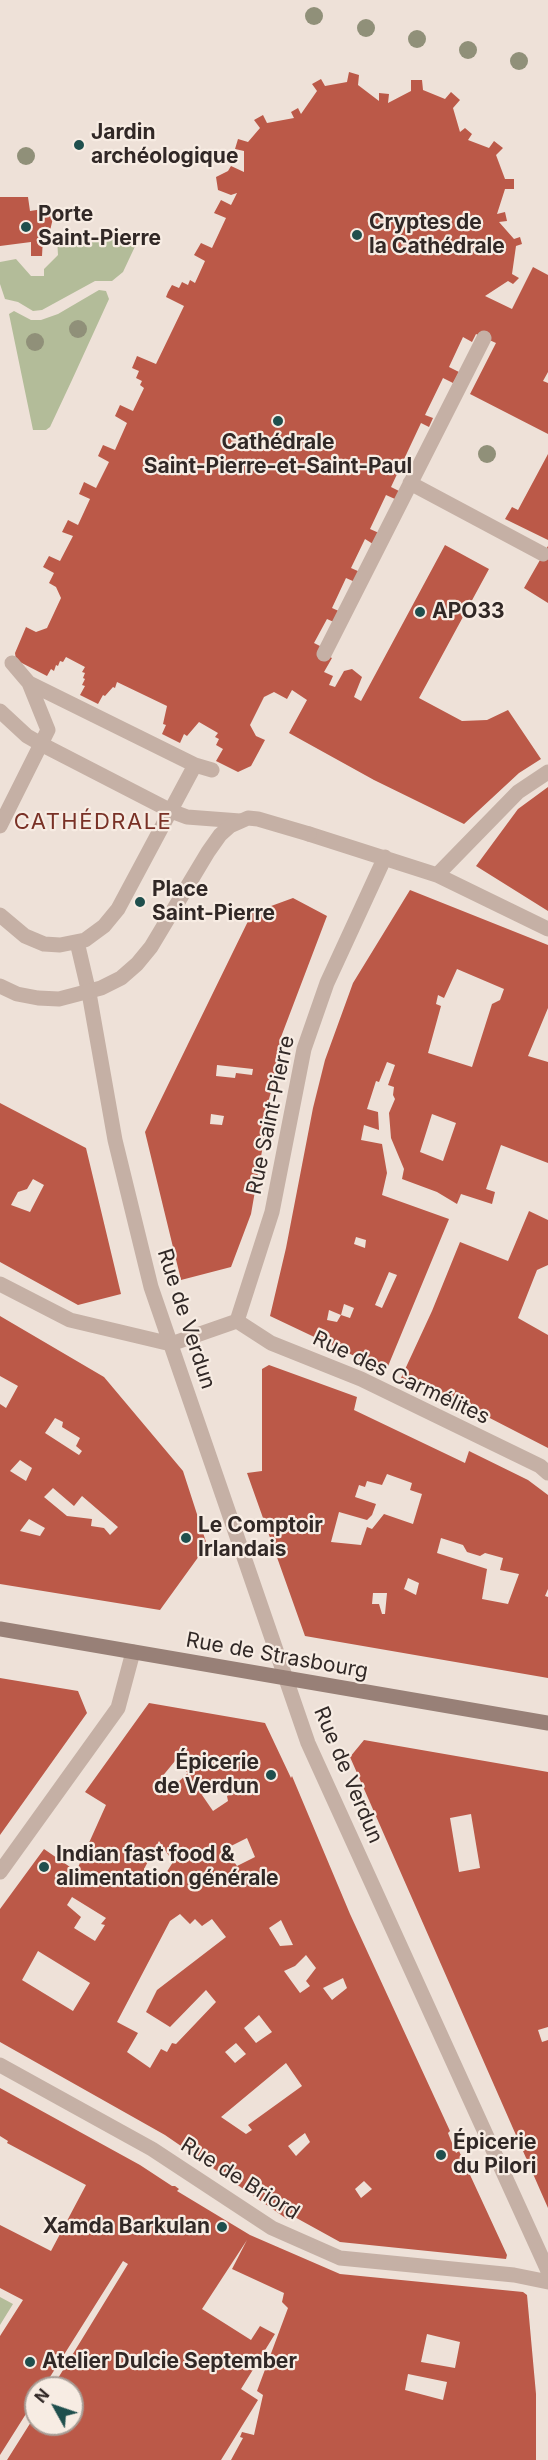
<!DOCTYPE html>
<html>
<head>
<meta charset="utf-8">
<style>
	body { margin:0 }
	#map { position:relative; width:548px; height:2460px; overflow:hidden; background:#eee1d8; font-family:Inter,sans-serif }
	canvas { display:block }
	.north { position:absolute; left:24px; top:2376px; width:60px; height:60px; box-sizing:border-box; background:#f7ece3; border:2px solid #a89e97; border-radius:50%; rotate:310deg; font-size:16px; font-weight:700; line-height:24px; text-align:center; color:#312826 }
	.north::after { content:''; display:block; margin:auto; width:21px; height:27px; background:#1f4f4d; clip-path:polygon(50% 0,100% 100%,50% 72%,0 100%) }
</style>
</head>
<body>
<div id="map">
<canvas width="548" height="2460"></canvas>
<div class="north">N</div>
</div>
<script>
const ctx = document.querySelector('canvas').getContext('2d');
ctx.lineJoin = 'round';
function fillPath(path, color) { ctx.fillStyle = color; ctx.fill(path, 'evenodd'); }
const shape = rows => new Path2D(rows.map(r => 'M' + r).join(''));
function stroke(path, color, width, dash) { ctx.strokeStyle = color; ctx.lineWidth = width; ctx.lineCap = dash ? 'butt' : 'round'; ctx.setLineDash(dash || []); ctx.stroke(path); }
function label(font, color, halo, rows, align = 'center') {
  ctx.font = font + ' Inter,sans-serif'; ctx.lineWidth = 4.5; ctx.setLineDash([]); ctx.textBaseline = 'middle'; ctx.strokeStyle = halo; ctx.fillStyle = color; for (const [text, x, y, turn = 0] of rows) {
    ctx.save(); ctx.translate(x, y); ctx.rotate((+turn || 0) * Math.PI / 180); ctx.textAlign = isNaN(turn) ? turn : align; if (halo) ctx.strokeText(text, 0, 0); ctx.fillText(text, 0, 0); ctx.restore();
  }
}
fillPath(shape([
	[57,238,138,240,123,272,112,281,95,281,42,310,33,311,18,302,5,299,0,284,0,262,16,259,31,276,44,276,44,269,58,255],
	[99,290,106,291,109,299,72,380,50,427,46,430,33,430,9,314,14,311,31,320,41,320,58,314],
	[0,2297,13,2304,0,2325]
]), '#b3bc99');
fillPath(shape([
	[349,72,359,75,358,85,379,101,379,93,389,94,388,103,411,91,411,80,422,80,423,90,445,99,451,92,460,100,453,108,460,132,465,128,472,134,468,140,489,148,494,141,503,148,496,155,505,179,514,179,514,189,505,189,497,214,505,212,507,221,499,222,514,239,520,237,522,244,516,246,512,274,519,278,513,284,508,281,485,296,512,309,533,267,548,275,548,372,543,381,548,383,548,434,470,394,496,343,476,334,472,342,463,337,449,367,459,372,453,383,443,378,425,415,433,418,429,427,421,423,391,487,399,491,395,499,386,495,370,529,379,533,373,544,365,539,351,568,360,572,355,582,346,578,332,608,341,612,336,623,327,619,314,643,322,647,324,654,332,658,324,672,333,676,329,685,335,687,344,671,352,669,362,677,354,697,361,701,445,545,489,569,419,698,462,721,487,720,508,710,541,759,519,773,464,824,374,780,289,733,307,700,292,690,287,699,274,692,264,697,250,725,256,736,265,740,251,766,238,772,216,761,223,749,216,745,219,739,215,737,218,733,199,722,187,736,184,734,180,743,162,734,166,725,163,724,167,706,117,682,115,688,113,687,105,696,103,695,98,704,80,695,85,686,82,685,85,679,83,678,85,673,82,672,85,667,66,657,63,662,60,661,58,666,56,665,54,671,51,669,47,676,16,660,15,653,26,627,36,632,47,628,61,598,56,587,49,583,54,573,43,567,49,556,60,561,73,536,62,532,68,520,78,525,90,499,79,494,84,482,96,488,109,462,98,456,103,445,115,450,127,423,115,416,120,405,133,411,144,388,140,385,142,381,136,378,139,371,132,368,137,356,156,364,184,306,166,297,168,292,172,285,179,288,182,282,188,285,190,280,195,283,205,261,194,255,201,243,212,248,226,218,214,213,221,200,231,205,237,193,231,195,218,190,216,177,228,171,231,166,244,172,244,151,235,149,238,139,248,142,260,128,254,120,263,115,267,123,294,118,291,112,298,108,301,114,317,91,312,84,321,79,325,86,347,82],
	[0,197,28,197,30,211,43,209,60,214,59,219,53,218,49,235,43,238,42,256,31,256,31,242,0,246],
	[548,454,548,540,505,519,512,507,518,510],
	[548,546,548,603,524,588],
	[548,787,548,911,476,866,518,809],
	[410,890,548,945,548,1008,528,1056,548,1062,548,1163,501,1145,486,1189,495,1192,492,1204,461,1194,457,1204,437,1192,402,1179,404,1169,391,1138,389,1113,395,1099,393,1095,394,1087,388,1085,395,1065,387,1062,379,1082,376,1081,367,1109,378,1112,379,1130,364,1125,361,1140,382,1144,387,1173,382,1195,449,1219,386,1371,270,1316,286,1248,313,1108,325,1060,353,983],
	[457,969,504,989,500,1000,492,1004,472,1067,428,1053,441,1006,436,1004,438,995,444,998],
	[432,1114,456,1123,443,1161,420,1152],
	[356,1237,366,1240,365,1248,354,1244],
	[389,1272,397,1275,382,1308,375,1305],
	[344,1304,354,1308,350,1318,341,1315,337,1322,327,1320,329,1310,341,1315],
	[293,898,327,916,281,1037,283,1038,274,1081,261,1128,266,1128,251,1214,231,1267,181,1280,145,1132,252,913],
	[217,1065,253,1069,252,1075,236,1073,235,1078,216,1076],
	[211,1114,224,1116,222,1125,210,1124],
	[0,1103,86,1148,121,1294,78,1305,0,1262],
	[33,1179,44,1185,30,1212,11,1205,18,1192,27,1189],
	[529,1211,548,1220,548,1265,537,1270,518,1318,548,1335,548,1448,447,1396,401,1378,432,1311,460,1242,508,1261],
	[0,1316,104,1377,183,1471,207,1545,160,1610,0,1584,0,1404,6,1408,18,1386,0,1376],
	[55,1418,63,1422,62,1427,80,1438,76,1446,82,1451,79,1455,45,1433],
	[20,1460,32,1468,26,1481,10,1471],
	[53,1488,74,1506,82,1496,118,1527,110,1535,104,1528,91,1526,92,1519,67,1516,44,1497],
	[29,1519,45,1528,40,1536,20,1531],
	[269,1365,357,1397,354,1410,465,1463,469,1451,528,1480,548,1495,548,1589,545,1596,548,1597,548,1678,305,1636,247,1473,262,1471,262,1369],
	[387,1474,412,1483,410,1490,422,1494,413,1524,384,1514,372,1529,367,1527,361,1545,331,1542,339,1512,367,1520,372,1515,376,1504,355,1497,359,1485,365,1487,367,1481,382,1485],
	[441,1538,463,1545,467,1552,480,1556,485,1553,503,1558,500,1570,519,1574,508,1604,482,1599,487,1569,437,1553],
	[408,1578,419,1583,416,1595,404,1589],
	[373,1593,387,1593,385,1614,382,1614,379,1604,372,1604],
	[0,1678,78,1691,87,1713,0,1835],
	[149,1703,265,1723,291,1778,292,1776,350,1914,450,2131,448,2133,456,2153,459,2151,507,2255,506,2259,340,2242,291,2215,287,2219,165,2135,0,2042,0,1909,44,1849,70,1867,75,1874,106,1805,85,1792],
	[175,1761,188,1773,172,1788,161,1778],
	[233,1779,238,1790,227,1796,228,1801,213,1811,202,1795],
	[247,1838,255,1857,237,1866,225,1849],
	[159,1841,173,1862,163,1878,144,1869],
	[72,1897,106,1918,101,1924,105,1925,95,1941,74,1928,81,1917,67,1905],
	[180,1914,190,1924,195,1919,202,1926,212,1919,226,1937,157,1990,146,2012,170,2027,206,1990,216,2002,176,2044,172,2043,167,2052,161,2049,150,2068,127,2052,138,2033,117,2022,170,1921],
	[281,1920,293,1945,280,1946,269,1928],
	[38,1951,90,1983,73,2011,22,1980],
	[306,1955,316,1968,306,1981,310,1986,300,1993,284,1971,295,1966],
	[343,1978,347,1988,332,2000,323,1988],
	[259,2015,272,2032,256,2043,244,2028],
	[236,2043,246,2054,235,2063,225,2052],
	[286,2063,302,2086,248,2125,252,2130,246,2134,221,2117],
	[305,2133,310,2142,296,2156,288,2146],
	[364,2181,372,2189,361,2198,355,2189],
	[364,1740,548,1772,548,2027,538,2030,542,2042,548,2040,548,2208,350,1757],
	[471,1814,480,1868,459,1872,450,1818],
	[0,2088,140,2165,172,2186,175,2186,179,2189,177,2191,250,2235,340,2274,523,2292,527,2295,536,2394,536,2460,231,2460,243,2438,240,2437,242,2432,254,2435,263,2395,257,2391,288,2308,282,2302,284,2293,232,2269,247,2240,202,2309,251,2340,260,2326,275,2334,241,2389,258,2400,221,2460,7,2460,36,2414,36,2424,72,2424,72,2388,52,2388,128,2264,123,2261,43,2388,36,2388,36,2398,0,2455,0,2336,23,2300,0,2288,0,2225,51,2251,86,2185,7,2143,8,2141,0,2136],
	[427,2334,460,2342,455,2368,421,2362],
	[408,2374,447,2382,443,2400,405,2390]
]), '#bb5948');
stroke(shape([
	[410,483,543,554],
	[324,654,484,338]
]), '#c5b0a5', 15);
stroke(shape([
	[0,711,27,736,41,744,171,811,187,817,240,821],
	[195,765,212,770],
	[0,826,48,730,29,683,12,663],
	[309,834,437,875,548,929],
	[437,875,518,792,548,772],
	[0,915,25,936,44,944,60,945,85,940,104,926,118,909,195,765,29,683],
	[77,942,89,993,115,1140,151,1287,308,1743,548,2271],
	[0,1284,70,1320,171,1344],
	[237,1321,272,1212,304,1049,327,983,385,857],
	[237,1321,271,1343,361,1379,540,1466,548,1473],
	[171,1344,237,1321],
	[0,1872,118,1708,133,1652],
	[0,2065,152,2149,272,2228,340,2258,514,2275,548,2282]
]), '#c5b0a5', 15);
stroke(shape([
	[0,986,17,994,38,998,59,999,101,988,121,978,137,964,151,947,208,852,220,835,230,826,248,818,258,819,309,834]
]), '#c5b0a5', 15);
stroke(shape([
	[0,1629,548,1723]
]), '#988077', 15);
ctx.fillStyle = '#909079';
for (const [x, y] of [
	[314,16],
	[366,28],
	[417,39],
	[468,50],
	[519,61],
	[26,156],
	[78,329],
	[35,342],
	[487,454]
]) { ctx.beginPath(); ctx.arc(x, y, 9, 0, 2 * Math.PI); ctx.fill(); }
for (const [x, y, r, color] of [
	[79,145,6,"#1f4f4d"],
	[26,227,6,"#1f4f4d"],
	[357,235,6,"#1f4f4d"],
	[278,421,6,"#1f4f4d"],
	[420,612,6,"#1f4f4d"],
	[140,902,6,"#1f4f4d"],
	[186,1538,6,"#1f4f4d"],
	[271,1775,6,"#1f4f4d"],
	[44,1867,6,"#1f4f4d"],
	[441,2155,6,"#1f4f4d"],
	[222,2227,6,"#1f4f4d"],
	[30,2362,6,"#1f4f4d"]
]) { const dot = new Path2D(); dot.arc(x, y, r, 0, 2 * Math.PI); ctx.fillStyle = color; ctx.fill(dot); stroke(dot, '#f7ece3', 2); }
label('bold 21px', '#312826', '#f7ece3', [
	["Jardin",91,133],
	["archéologique",91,157],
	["Porte",38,215],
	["Saint-Pierre",38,239],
	["Cryptes de",369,223],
	["la Cathédrale",369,247],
	["Cathédrale",278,443,"center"],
	["Saint-Pierre-et-Saint-Paul",278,467,"center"],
	["APO33",432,612],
	["Place",152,890],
	["Saint-Pierre",152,914],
	["Le Comptoir",198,1526],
	["Irlandais",198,1550],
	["Épicerie",259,1763,"right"],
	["de Verdun",259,1787,"right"],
	["Indian fast food &",56,1855],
	["alimentation générale",56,1879],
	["Épicerie",453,2143],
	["du Pilori",453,2167],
	["Xamda Barkulan",210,2227,"right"],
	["Atelier Dulcie September",42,2362]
], 'left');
label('21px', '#312826', '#f7ece3', [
	["Rue Saint-Pierre",271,1115,-78],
	["Rue de Verdun",186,1319,72],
	["Rue des Carmélites",401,1378,25],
	["Rue de Strasbourg",277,1656,10],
	["Rue de Verdun",348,1775,67],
	["Rue de Briord",240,2179,32]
]);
ctx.letterSpacing = '1.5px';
label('22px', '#793126', '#f7ece3', [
	["CATHÉDRALE",93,822]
]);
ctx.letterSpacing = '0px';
</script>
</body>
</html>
